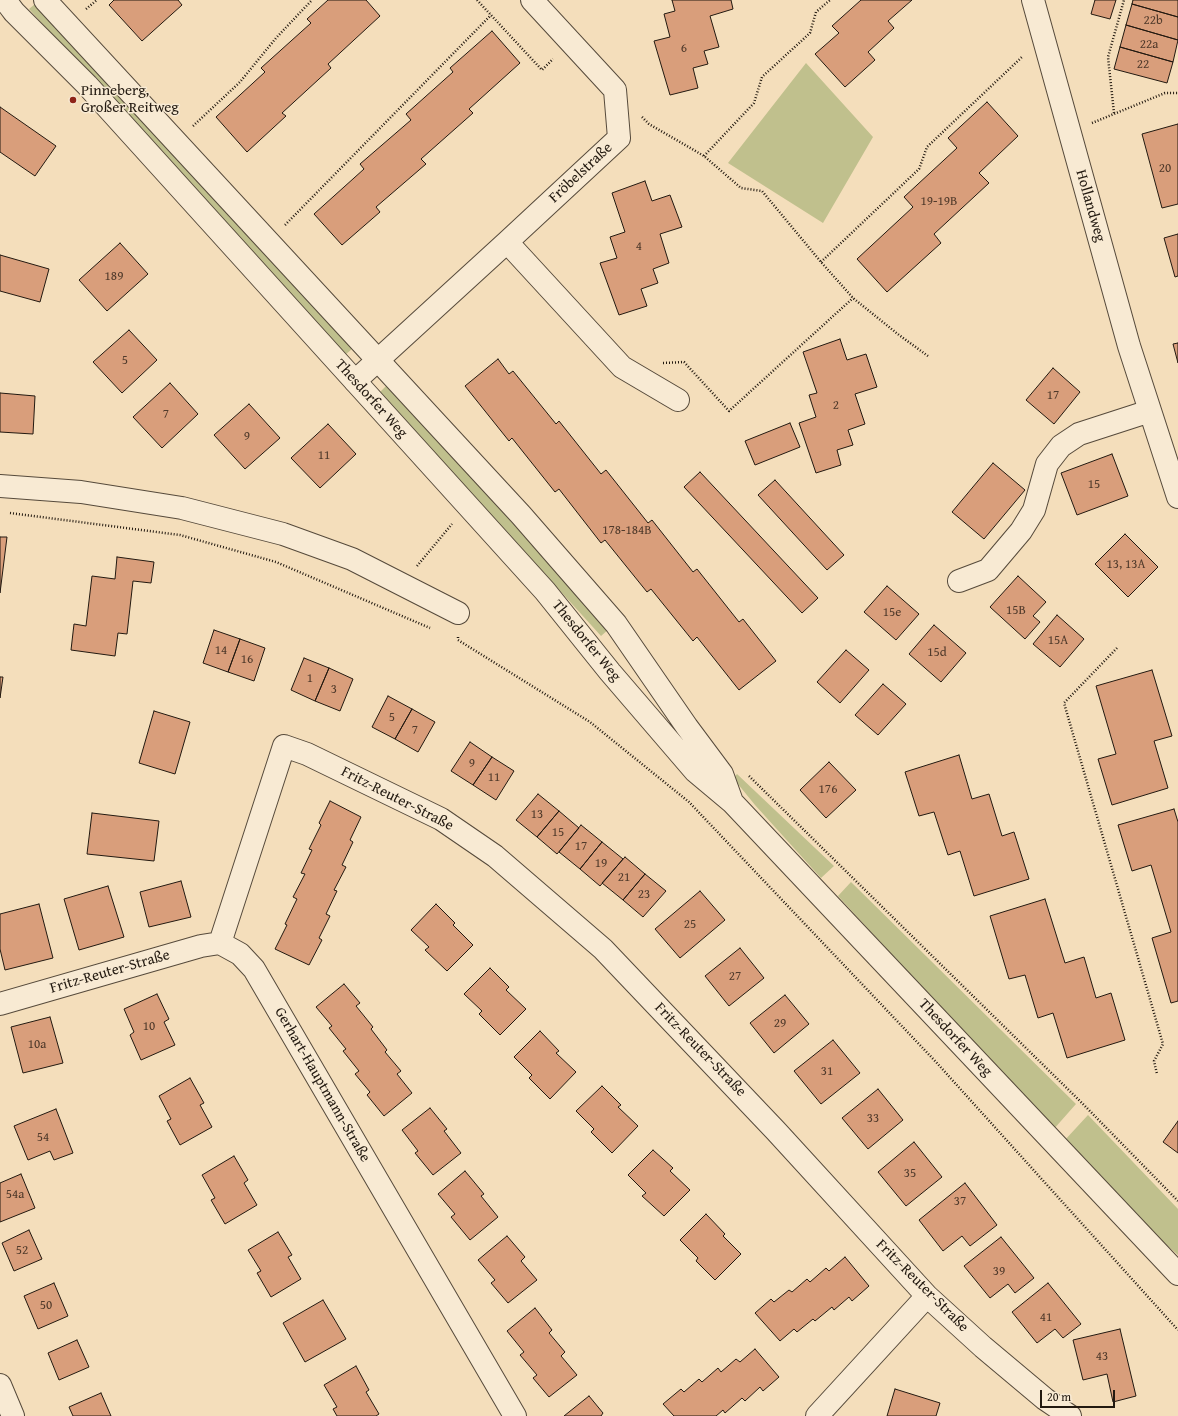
<!DOCTYPE html>
<html>
<head>
<meta charset="utf-8">
<style>
	body { margin:0 }
	#map { position:relative; width:1178px; height:1416px; overflow:hidden; background:#f4debb; font-family:"Gentium Book Plus",serif }
	canvas { display:block }
	.scale { position:absolute; left:1040px; top:1390px; width:75px; height:18px; box-sizing:border-box; border:2px solid #221910; border-top:0; padding-left:5px; font-size:12px; line-height:14px; white-space:nowrap; color:#221910; -webkit-text-stroke:3px #f8ead3; paint-order:stroke }
</style>
</head>
<body>
<div id="map">
<canvas width="1178" height="1416"></canvas>
<div class="scale">20 m</div>
</div>
<script>
const ctx = document.querySelector('canvas').getContext('2d');
ctx.lineJoin = 'round';
function fillPath(path, color) { ctx.fillStyle = color; ctx.fill(path, 'evenodd'); }
const shape = rows => new Path2D(rows.map(r => 'M' + r).join(''));
function stroke(path, color, width, dash) { ctx.strokeStyle = color; ctx.lineWidth = width; ctx.lineCap = dash ? 'butt' : 'round'; ctx.setLineDash(dash || []); ctx.stroke(path); }
function label(font, color, halo, rows, align = 'center') {
  ctx.font = font + ' "Gentium Book Plus",serif'; ctx.lineWidth = 3; ctx.setLineDash([]); ctx.textBaseline = 'middle'; ctx.strokeStyle = halo; ctx.fillStyle = color; for (const [text, x, y, turn = 0] of rows) {
    ctx.save(); ctx.translate(x, y); ctx.rotate((+turn || 0) * Math.PI / 180); ctx.textAlign = isNaN(turn) ? turn : align; if (halo) ctx.strokeText(text, 0, 0); ctx.fillText(text, 0, 0); ctx.restore();
  }
}
fillPath(shape([
	[35,4,352,349,345,355,29,9],
	[806,63,873,137,823,223,728,163],
	[387,385,609,629,601,636,380,392],
	[737,774,834,866,821,878,755,805,733,778],
	[851,882,1076,1104,1053,1130,838,896],
	[1088,1115,1178,1209,1178,1255,1144,1225,1064,1141]
]), '#c0c08d');
const building = shape([
	[114,0,178,0,182,5,142,41,109,5,114,0],
	[328,0,366,0,380,16,328,64,331,68,282,113,286,116,247,152,216,117,265,72,261,68,311,23,307,19,328,0],
	[672,0,731,0,733,9,710,16,719,47,704,51,708,64,693,68,698,88,670,95,654,41,670,37,664,14,675,11,672,0],
	[861,0,912,0,888,21,894,28,868,52,875,60,845,87,815,54,839,33,832,26,861,0],
	[1095,0,1116,0,1110,19,1091,14,1095,0],
	[1133,0,1178,0,1178,17,1132,4,1133,0],
	[1132,4,1178,17,1178,40,1126,25,1132,4],
	[1126,25,1178,40,1173,62,1120,47,1126,25],
	[492,31,520,63,469,109,473,113,421,159,426,164,376,207,380,212,342,245,314,214,364,169,360,164,411,120,406,114,453,72,450,68,492,31],
	[1120,47,1173,62,1167,83,1114,69,1120,47],
	[987,102,1018,136,979,173,989,183,934,234,941,243,887,292,857,259,913,207,904,197,957,148,948,138,987,102],
	[0,107,56,146,35,176,0,152,0,107],
	[1178,124,1178,204,1162,208,1142,134,1178,124],
	[645,181,652,201,670,195,682,227,660,234,669,263,653,269,658,283,641,289,647,306,619,315,600,263,617,258,610,237,625,232,612,193,645,181],
	[1178,234,1178,276,1175,277,1164,238,1178,234],
	[120,243,148,274,107,311,79,280,120,243],
	[0,255,49,269,40,302,0,291,0,255],
	[129,330,157,360,122,393,93,362,129,330],
	[840,339,847,360,866,354,877,387,855,394,865,424,848,430,853,445,837,450,841,465,816,473,799,423,816,417,809,395,817,393,803,352,840,339],
	[1178,343,1178,363,1173,344,1178,343],
	[498,359,509,374,513,371,556,424,559,421,601,474,606,470,648,523,652,520,693,572,697,569,739,622,743,619,776,661,739,690,697,637,693,641,651,589,647,592,605,540,601,543,559,489,555,492,512,438,509,441,465,386,498,359],
	[1053,368,1080,392,1054,424,1026,400,1053,368],
	[170,383,198,414,162,448,133,417,170,383],
	[0,393,35,396,33,434,0,432,0,393],
	[249,404,280,438,245,469,214,435,249,404],
	[790,423,800,447,755,465,745,441,790,423],
	[328,424,356,454,320,488,291,458,328,424],
	[1112,454,1128,496,1077,515,1061,473,1112,454],
	[993,463,1025,490,984,539,952,512,993,463],
	[700,472,818,598,802,613,684,487,700,472],
	[775,480,844,555,827,570,758,495,775,480],
	[1125,534,1158,567,1128,597,1095,564,1125,534],
	[0,537,7,537,0,593,0,537],
	[117,557,154,562,151,583,133,581,127,634,118,633,115,656,71,650,74,624,86,626,92,576,115,579,117,557],
	[1018,576,1046,602,1033,616,1040,622,1025,639,990,607,1018,576],
	[887,586,919,614,896,640,864,612,887,586],
	[1057,615,1084,639,1060,667,1033,644,1057,615],
	[934,625,966,653,941,682,909,654,934,625],
	[214,630,240,639,228,672,203,663,214,630],
	[240,639,265,648,254,681,228,672,240,639],
	[846,650,869,670,840,703,817,682,846,650],
	[304,658,329,668,315,701,291,690,304,658],
	[329,668,353,679,340,711,315,701,329,668],
	[1152,670,1172,736,1154,741,1168,788,1112,805,1098,759,1116,754,1096,686,1152,670],
	[0,677,3,677,0,698,0,677],
	[883,684,906,704,878,735,855,715,883,684],
	[388,696,412,709,395,739,372,727,388,696],
	[412,709,435,722,418,752,395,739,412,709],
	[154,711,190,722,175,774,139,763,154,711],
	[470,742,492,757,473,785,451,771,470,742],
	[959,755,972,799,989,794,1002,836,1014,832,1029,879,974,896,960,851,948,855,934,812,919,816,905,772,959,755],
	[492,757,514,771,496,800,473,785,492,757],
	[829,762,856,790,826,818,800,790,829,762],
	[538,794,559,811,537,837,516,820,538,794],
	[330,801,361,817,350,840,353,842,342,865,346,867,334,890,337,891,326,914,330,916,319,938,322,940,309,965,275,949,287,925,285,924,297,899,293,897,305,874,301,873,312,850,309,849,321,825,319,823,330,801],
	[1174,809,1178,822,1178,1001,1171,1003,1152,938,1171,932,1151,865,1132,871,1118,825,1174,809],
	[559,811,579,828,557,854,537,837,559,811],
	[92,813,159,821,154,861,87,854,92,813],
	[581,825,602,842,580,869,559,852,581,825],
	[602,842,623,859,600,886,580,869,602,842],
	[625,857,645,874,623,900,602,883,625,857],
	[645,874,666,891,643,917,623,900,645,874],
	[181,881,191,917,149,927,140,892,181,881],
	[108,886,124,937,79,950,64,899,108,886],
	[700,891,725,920,680,958,655,929,700,891],
	[1045,899,1065,963,1084,957,1096,998,1111,993,1125,1040,1067,1058,1053,1013,1038,1018,1025,975,1009,979,990,916,1045,899],
	[39,904,53,958,5,970,0,949,0,914,39,904],
	[436,904,455,923,453,925,473,945,447,971,425,950,429,947,411,930,436,904],
	[740,948,764,978,729,1006,705,976,740,948],
	[490,968,509,987,506,990,526,1009,500,1035,479,1014,482,1011,464,994,490,968],
	[344,984,360,1003,356,1006,373,1027,371,1029,387,1050,385,1052,401,1071,397,1074,412,1093,384,1116,367,1095,370,1092,355,1074,359,1071,343,1051,346,1049,329,1028,332,1026,316,1007,344,984],
	[157,994,169,1019,164,1022,175,1045,141,1060,130,1035,134,1032,124,1009,157,994],
	[785,995,809,1024,774,1053,750,1023,785,995],
	[50,1017,63,1063,23,1073,11,1027,50,1017],
	[540,1031,559,1051,556,1053,576,1072,550,1099,529,1078,532,1075,514,1057,540,1031],
	[833,1040,860,1073,821,1104,794,1071,833,1040],
	[190,1078,204,1103,200,1105,212,1127,180,1145,167,1121,171,1119,159,1096,190,1078],
	[602,1086,621,1105,618,1107,638,1126,612,1153,591,1132,594,1129,576,1111,602,1086],
	[878,1089,903,1120,868,1149,842,1118,878,1089],
	[430,1108,447,1129,444,1131,461,1153,433,1175,415,1153,418,1151,402,1130,430,1108],
	[56,1109,73,1153,54,1160,50,1151,28,1160,14,1126,56,1109],
	[1178,1121,1178,1153,1163,1142,1178,1121],
	[914,1142,942,1177,906,1206,878,1172,914,1142],
	[653,1150,673,1168,670,1171,690,1190,664,1216,642,1196,646,1193,628,1175,653,1150],
	[234,1156,248,1180,244,1183,257,1205,225,1224,211,1200,215,1198,202,1175,234,1156],
	[465,1171,484,1194,481,1196,498,1217,470,1240,451,1217,455,1214,438,1194,465,1171],
	[21,1174,35,1208,0,1222,0,1183,21,1174],
	[965,1183,997,1225,970,1246,962,1236,943,1251,919,1220,965,1183],
	[706,1214,725,1234,723,1236,741,1254,715,1280,696,1261,698,1258,680,1240,706,1214],
	[29,1230,42,1259,14,1271,2,1243,29,1230],
	[278,1232,292,1255,288,1257,301,1279,271,1297,257,1273,261,1271,248,1250,278,1232],
	[507,1236,525,1257,521,1261,537,1280,508,1303,491,1283,495,1280,478,1260,507,1236],
	[1001,1237,1034,1278,1015,1293,1008,1284,990,1298,964,1266,1001,1237],
	[845,1257,869,1286,852,1301,849,1297,834,1310,832,1307,815,1321,813,1319,797,1332,794,1329,780,1341,755,1313,771,1299,774,1302,789,1290,792,1292,807,1279,810,1282,826,1268,829,1271,845,1257],
	[54,1283,68,1316,38,1329,24,1296,54,1283],
	[1048,1283,1081,1324,1063,1338,1055,1329,1037,1343,1012,1312,1048,1283],
	[323,1300,346,1339,305,1362,283,1323,323,1300],
	[535,1308,552,1330,549,1333,565,1352,561,1356,577,1375,549,1397,533,1378,537,1375,520,1355,524,1352,507,1331,535,1308],
	[1120,1329,1136,1396,1113,1402,1107,1374,1083,1380,1073,1340,1120,1329],
	[77,1340,89,1367,59,1380,48,1353,77,1340],
	[755,1349,779,1377,763,1391,760,1387,745,1401,742,1398,725,1413,723,1410,716,1416,674,1416,663,1404,681,1389,684,1392,699,1379,702,1382,718,1368,721,1372,736,1359,740,1362,755,1349],
	[356,1366,369,1390,366,1392,379,1414,376,1416,337,1416,333,1409,337,1407,324,1385,356,1366],
	[895,1389,940,1403,936,1416,887,1416,895,1389],
	[101,1393,111,1416,73,1416,69,1407,101,1393],
	[589,1396,603,1413,601,1416,564,1416,589,1396]
]);
fillPath(building, '#d99e7b');
stroke(building, '#221910', 1);
const minor = shape([
	[1033,0,1129,346,1178,497],
	[507,242,622,367,678,400],
	[355,381,507,242,619,138,615,90,532,0],
	[0,486,81,492,182,508,283,534,352,559,458,613],
	[959,581,988,570,1021,531,1034,510,1047,464,1061,446,1079,434,1150,411],
	[220,943,284,746,307,754,441,819,495,856,603,949,776,1131,927,1296,983,1347,1045,1399,1070,1416],
	[220,943,240,954,254,969,515,1416],
	[0,1004,201,946,220,943],
	[0,1385,13,1416],
	[817,1416,927,1296]
]);
const tertiary = shape([
	[5,0,14,12,87,85,545,591,610,672,695,771,732,802,1178,1274],
	[45,0,521,515,616,624,687,727,722,774,731,799]
]);
stroke(minor, '#564a3b', 24);
stroke(tertiary, '#564a3b', 24);
stroke(shape([
	[477,0,542,70,553,59],
	[86,9,97,0],
	[1114,113,1108,57,1124,0],
	[642,117,649,124,704,156,741,188,762,191,821,262,853,298,899,335,928,356],
	[1092,123,1165,93,1178,93],
	[193,126,240,82,276,38,312,0],
	[704,156,754,103,762,77,810,33,816,12,830,0],
	[285,225,491,15],
	[821,262,919,169,927,147,1023,56],
	[663,363,684,362,729,411,853,298],
	[10,513,180,535,276,562,430,628],
	[417,566,452,524],
	[458,637,458,640,590,722,689,802,936,1062,1178,1330],
	[1117,648,1064,703,1163,1044,1154,1061,1157,1074],
	[749,776,1084,1105,1178,1201]
]), '#221910', 2.5, [1, 2]);
stroke(minor, '#f8ead3', 22);
stroke(tertiary, '#f8ead3', 22);
for (const [x, y, r, color] of [
	[73,100,4,"#8f2418"]
]) { const dot = new Path2D(); dot.arc(x, y, r, 0, 2 * Math.PI); ctx.fillStyle = color; ctx.fill(dot); stroke(dot, '#f8ead3', 1.5); }
label('13px', '#503a2b', null, [
	["22b",1153,21],
	["22a",1149,45],
	["6",684,49],
	["22",1143,65],
	["20",1165,169],
	["19-19B",939,202],
	["4",639,247],
	["189",114,277],
	["5",125,361],
	["17",1053,396],
	["2",836,406],
	["7",166,415],
	["9",247,437],
	["11",324,456],
	["15",1094,485],
	["178-184B",627,531],
	["13, 13A",1126,565],
	["15B",1016,611],
	["15e",892,613],
	["15A",1058,641],
	["14",221,651],
	["15d",937,653],
	["16",247,660],
	["1",310,679],
	["3",334,690],
	["5",392,718],
	["7",415,731],
	["9",472,764],
	["11",494,778],
	["176",828,790],
	["13",537,815],
	["15",558,833],
	["17",581,847],
	["19",601,864],
	["21",624,878],
	["23",644,895],
	["25",690,925],
	["27",735,977],
	["29",780,1024],
	["10",149,1027],
	["10a",37,1045],
	["31",827,1072],
	["33",873,1119],
	["54",43,1138],
	["35",910,1174],
	["54a",15,1195],
	["37",960,1202],
	["52",22,1251],
	["39",999,1272],
	["50",46,1306],
	["41",1046,1318],
	["43",1102,1357]
]);
label('15px', '#221910', '#f8ead3', [
	["Pinneberg,",81,91],
	["Großer Reitweg",81,108]
], 'left');
label('15px', '#221910', '#f8ead3', [
	["Fröbelstraße",581,173,-43],
	["Hollandweg",1090,206,74],
	["Thesdorfer Weg",371,399,48],
	["Thesdorfer Weg",586,641,51],
	["Fritz-Reuter-Straße",397,799,27],
	["Fritz-Reuter-Straße",110,972,-16],
	["Thesdorfer Weg",955,1038,47],
	["Fritz-Reuter-Straße",700,1050,46],
	["Gerhart-Hauptmann-Straße",322,1085,60],
	["Fritz-Reuter-Straße",922,1286,45]
]);
</script>
</body>
</html>
